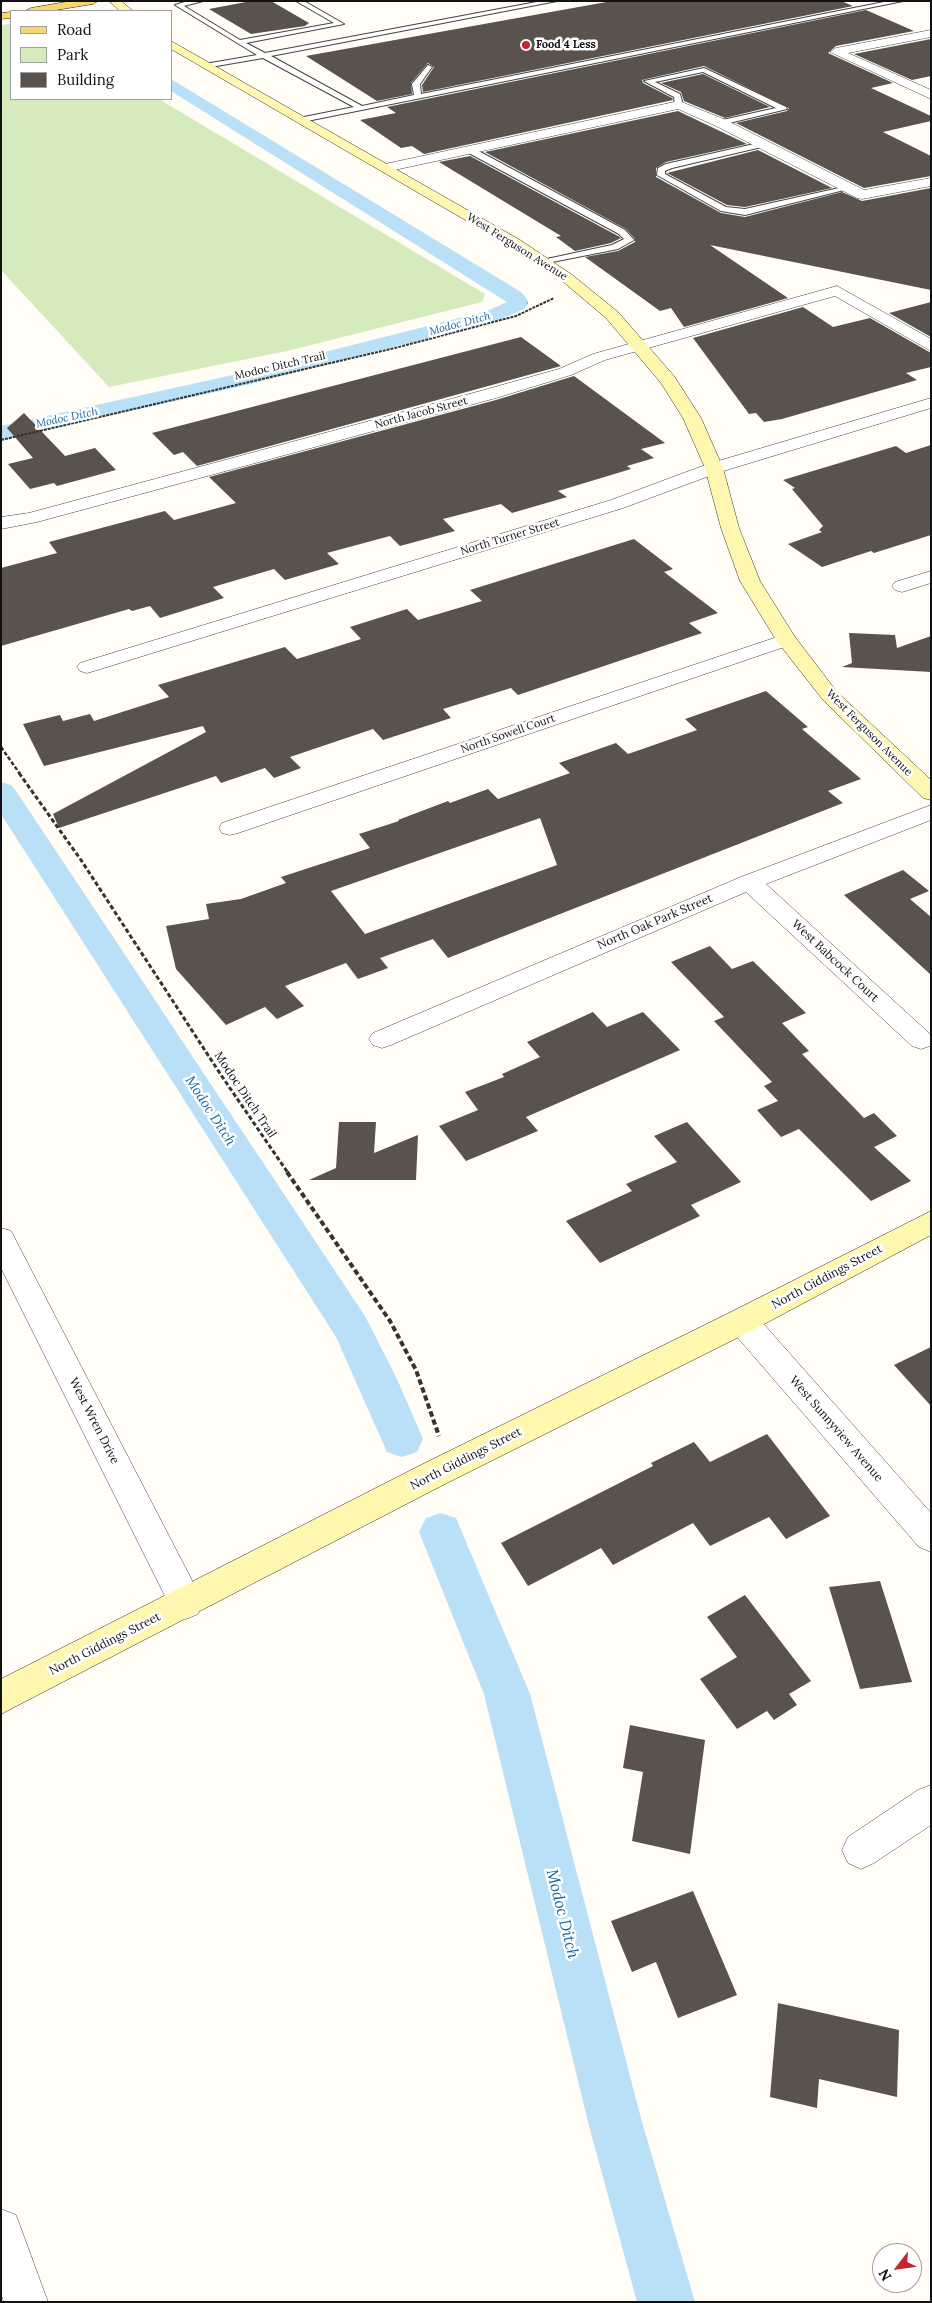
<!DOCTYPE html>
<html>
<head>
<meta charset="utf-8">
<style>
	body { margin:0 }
	#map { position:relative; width:932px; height:2303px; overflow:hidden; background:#fffdf5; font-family:Lora,serif }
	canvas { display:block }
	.frame { position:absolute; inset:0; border:2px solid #111; pointer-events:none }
	.legend { position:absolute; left:10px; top:10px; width:162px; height:90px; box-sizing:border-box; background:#fff; border:1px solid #a0a0a0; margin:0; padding:6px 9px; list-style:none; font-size:15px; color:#111 }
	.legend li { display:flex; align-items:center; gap:10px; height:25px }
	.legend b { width:25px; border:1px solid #a0a0a0 }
	.north { position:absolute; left:872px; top:2243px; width:50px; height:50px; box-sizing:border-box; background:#fff; border:1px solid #a0a0a0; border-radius:50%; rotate:240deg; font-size:14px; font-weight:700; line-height:20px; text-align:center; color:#111 }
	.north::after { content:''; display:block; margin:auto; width:18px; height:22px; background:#c4262e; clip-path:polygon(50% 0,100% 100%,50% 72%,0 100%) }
</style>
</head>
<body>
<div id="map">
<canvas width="932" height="2303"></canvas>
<div class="frame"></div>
<ul class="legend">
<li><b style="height:6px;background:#f9d66b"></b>Road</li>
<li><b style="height:14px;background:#d5ebbd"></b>Park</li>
<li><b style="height:14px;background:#5a524d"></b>Building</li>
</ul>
<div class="north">N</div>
</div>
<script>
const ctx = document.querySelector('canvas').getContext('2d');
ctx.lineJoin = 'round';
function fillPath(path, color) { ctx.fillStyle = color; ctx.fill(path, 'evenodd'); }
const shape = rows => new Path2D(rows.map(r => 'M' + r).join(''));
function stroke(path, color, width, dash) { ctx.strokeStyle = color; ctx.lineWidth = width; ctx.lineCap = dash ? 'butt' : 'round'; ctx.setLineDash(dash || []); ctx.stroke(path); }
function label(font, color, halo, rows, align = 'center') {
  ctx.font = font + ' Lora,serif'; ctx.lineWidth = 5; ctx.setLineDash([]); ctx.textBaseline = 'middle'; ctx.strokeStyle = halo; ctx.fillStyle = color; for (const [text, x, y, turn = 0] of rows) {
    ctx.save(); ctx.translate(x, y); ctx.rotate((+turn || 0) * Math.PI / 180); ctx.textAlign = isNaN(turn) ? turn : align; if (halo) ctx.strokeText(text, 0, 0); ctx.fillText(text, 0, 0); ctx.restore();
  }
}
fillPath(shape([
	[11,24,11,99,159,99,485,294,482,302,287,351,109,387,1,270,1,25]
]), '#d5ebbd');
stroke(shape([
	[518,302,525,303]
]), '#3f96cf', 5.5);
fillPath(shape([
	[171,79,521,292,527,299,527,305,524,309,501,319,251,384,1,440,1,426,242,373,487,311,507,302,171,91,171,79],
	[1,782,11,785,16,791,365,1316,397,1379,423,1439,417,1452,402,1457,387,1452,336,1337,1,814,1,782],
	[441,1513,456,1518,530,1694,642,2122,695,2302,637,2302,588,2122,484,1694,419,1532,426,1518,441,1513]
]), '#b9e0f7');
fillPath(shape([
	[251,1,271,1,309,23,305,26,251,34,209,9],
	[612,1,841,1,853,6,423,92,422,85,434,67,428,63,411,83,412,94,377,101,306,56],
	[866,10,914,31,836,46,828,53,893,83,871,88,931,116,931,121,883,132,931,156,931,176,864,188,736,123,787,111,789,108,704,66,642,80,643,83,672,98,673,100,424,154,412,146,401,148,360,120,396,113,387,107],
	[931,39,931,76,912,80,854,54],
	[703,74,770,107,725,118,684,101,681,92,661,83],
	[678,111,747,144,666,162,656,168,656,177,721,213,745,217,842,192,862,201,931,188,931,290,710,245,788,298,684,327,671,308,660,311,585,257,618,251,635,242,635,239,626,229,485,152],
	[758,150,832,188,745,207,727,205,667,173],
	[470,156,618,236,621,238,611,243,575,251,556,237,561,236,439,162],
	[931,302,931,337,889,313],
	[803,307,833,327,870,318,931,353,931,367,906,373,917,380,782,419,764,422,756,413,749,414,693,338],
	[521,337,561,366,197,466,183,452,174,455,152,433],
	[574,376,665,443,641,449,654,458,627,466,631,469,558,491,567,497,512,513,501,504,443,519,455,531,400,546,390,536,327,553,339,564,285,580,274,569,213,587,224,598,160,618,150,606,132,611,129,609,1,646,1,568,57,553,49,542,165,511,174,520,236,503,209,477,496,400],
	[24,413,65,456,95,448,116,470,57,486,54,483,30,489,8,464,33,458,7,428],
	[931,445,931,535,874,553,871,551,822,567,788,544,822,532,819,530,823,526,792,489,795,488,783,480,896,446,906,453],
	[634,539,673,569,664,572,718,613,689,623,702,633,518,695,511,688,443,709,451,718,383,740,373,729,290,757,301,768,274,778,265,768,221,783,216,776,59,828,53,814,206,732,203,726,44,766,23,724,60,715,63,721,90,714,94,721,169,697,158,685,285,647,297,659,361,639,350,627,407,609,418,620,482,601,470,590],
	[849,633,895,635,897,648,931,636,931,672,842,667,852,663],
	[766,691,808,727,802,729,861,779,828,791,843,803,448,958,433,939,380,958,388,968,358,979,346,963,285,986,304,1006,277,1019,265,1007,226,1025,176,969,166,926,209,919,206,904,241,899,286,883,281,877,370,848,359,834,399,821,398,820,448,801,450,803,488,789,498,799,570,773,559,763,616,743,628,754,697,730,685,719],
	[540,818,557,865,365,934,331,891],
	[903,870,929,891,910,899,931,917,931,975,844,895],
	[710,946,732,969,753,961,806,1013,782,1023,809,1051,802,1054,864,1118,874,1113,897,1136,874,1147,911,1181,871,1201,799,1129,781,1137,757,1110,778,1101,764,1086,772,1082,714,1021,724,1017,671,962],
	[593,1012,607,1027,643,1012,680,1050,526,1117,538,1131,466,1161,439,1126,478,1110,465,1092,504,1077,502,1074,540,1057,527,1042],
	[339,1122,376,1122,374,1153,418,1135,416,1180,309,1180,336,1168],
	[687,1122,741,1182,691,1205,700,1216,600,1263,566,1221,632,1191,626,1184,677,1162,654,1136],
	[931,1347,931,1406,894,1365],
	[767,1434,830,1516,786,1539,769,1517,710,1546,693,1523,613,1565,601,1548,528,1586,501,1543,653,1466,651,1463,694,1442,710,1462],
	[880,1581,912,1682,860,1689,829,1587],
	[745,1595,811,1681,789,1694,797,1705,774,1720,767,1711,737,1729,700,1679,737,1657,707,1617],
	[630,1725,705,1740,690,1854,632,1841,643,1772,623,1768],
	[693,1891,737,1995,678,2018,656,1962,632,1972,611,1921],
	[778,2003,899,2030,897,2097,819,2079,817,2108,770,2097]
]), '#5a524d');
const lane = shape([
	[188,1,203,1,184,6,240,40,334,23,296,1,304,1,344,24,246,43,265,53,542,1,557,1,271,56,362,106,414,95,412,84,428,65,432,67,420,84,421,94,889,1,903,1,302,122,298,120,299,118,354,107,263,58,205,68,205,64,257,55,175,5,188,1],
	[704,68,786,107,787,109,721,125,718,125,718,121,776,108,703,72,655,82,680,94,683,105,679,107,675,105,674,97,644,81,704,68],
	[763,142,766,142,766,146,672,168,665,171,665,174,726,207,745,209,848,186,852,188,745,215,721,211,657,175,658,168,666,164,763,142],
	[467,148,473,148,625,230,634,240,618,249,542,264,542,260,612,245,624,239,619,234,467,152,467,148]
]);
const street = shape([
	[931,30,931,37,848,53,931,90,931,99,830,52,836,48,931,30],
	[679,101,726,120,864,190,931,178,931,186,862,199,857,198,716,126,678,109,385,172,378,168,385,164,679,101],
	[837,286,931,339,931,351,835,296,605,360,571,375,496,398,37,522,1,529,1,517,29,513,484,390,559,369,593,354,837,286],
	[931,398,931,408,720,472,623,508,94,671,87,673,80,671,77,667,80,663,611,500,708,464,931,398],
	[931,571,931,583,902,592,895,590,892,586,895,582,931,571],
	[786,634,793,636,796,640,793,644,238,833,230,835,222,833,219,828,222,823,786,634],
	[931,805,931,820,766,884,930,1034,930,1046,921,1049,912,1046,746,892,391,1045,382,1048,373,1045,369,1039,373,1033,741,877,931,805],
	[1,1228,11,1231,198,1592,203,1603,198,1614,186,1619,174,1614,1,1268,1,1228],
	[742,1309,753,1312,931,1513,931,1552,919,1547,731,1330,727,1321,731,1312,742,1309],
	[931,1785,931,1825,874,1863,861,1869,848,1863,842,1850,848,1837,918,1790,931,1785],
	[1,2209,16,2215,48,2302,4,2302,1,2294,1,2209]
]);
const secondary = shape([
	[109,1,121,1,133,11,120,11,109,1],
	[171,41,520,240,571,274,618,312,674,376,701,418,723,468,739,528,760,581,795,637,837,692,931,780,931,800,923,798,823,700,776,640,740,581,721,528,705,468,683,418,661,383,606,318,561,280,510,246,171,49,171,41],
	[931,1211,931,1235,753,1330,445,1484,1,1714,1,1679,423,1464,731,1312,931,1211]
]);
const primary = shape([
	[71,1,98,1,93,4,50,11,25,11,31,8,71,1],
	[11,12,11,18,1,19,1,13,11,12]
]);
stroke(lane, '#444', 2);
stroke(street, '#444', 1);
stroke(secondary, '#333', 1);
stroke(primary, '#222', 1);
stroke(shape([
	[1,440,395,348,516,316,554,298]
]), '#333', 2, [3, 1]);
stroke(shape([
	[1,747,20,774]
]), '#333', 2.5, [4, 2]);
stroke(shape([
	[19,773,81,860,221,1075,288,1173]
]), '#333', 3, [4.5, 2.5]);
stroke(shape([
	[287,1172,390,1321,416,1370,439,1436]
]), '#333', 4, [5.5, 3]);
fillPath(lane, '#fff');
fillPath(street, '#fff');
fillPath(secondary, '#fff6b0');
fillPath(primary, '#f9d66b');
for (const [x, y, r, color] of [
	[526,45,5,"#c4262e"]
]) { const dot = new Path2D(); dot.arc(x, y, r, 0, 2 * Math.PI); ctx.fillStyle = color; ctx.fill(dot); stroke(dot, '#fff', 2); }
label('bold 11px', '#111', '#fff', [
	["Food 4 Less",536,45]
], 'left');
label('11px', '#111', '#fff', [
	["West Ferguson Avenue",517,247,32],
	["Modoc Ditch Trail",280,366,-13],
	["North Jacob Street",421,413,-15],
	["North Turner Street",510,537,-17],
	["West Ferguson Avenue",869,733,45],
	["North Sowell Court",508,734,-19]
]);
label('italic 11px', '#1768a6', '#fff', [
	["Modoc Ditch",460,324,-15],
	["Modoc Ditch",67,418,-12]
]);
label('12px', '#111', '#fff', [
	["North Oak Park Street",655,922,-23],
	["West Babcock Court",835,961,43],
	["Modoc Ditch Trail",245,1095,56],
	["North Giddings Street",827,1277,-28],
	["West Wren Drive",94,1421,63],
	["West Sunnyview Avenue",836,1429,49],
	["North Giddings Street",466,1459,-27],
	["North Giddings Street",105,1644,-27]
]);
label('italic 14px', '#1768a6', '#fff', [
	["Modoc Ditch",210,1111,57]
]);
label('italic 16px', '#1768a6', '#fff', [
	["Modoc Ditch",562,1914,76]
]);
</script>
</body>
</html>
